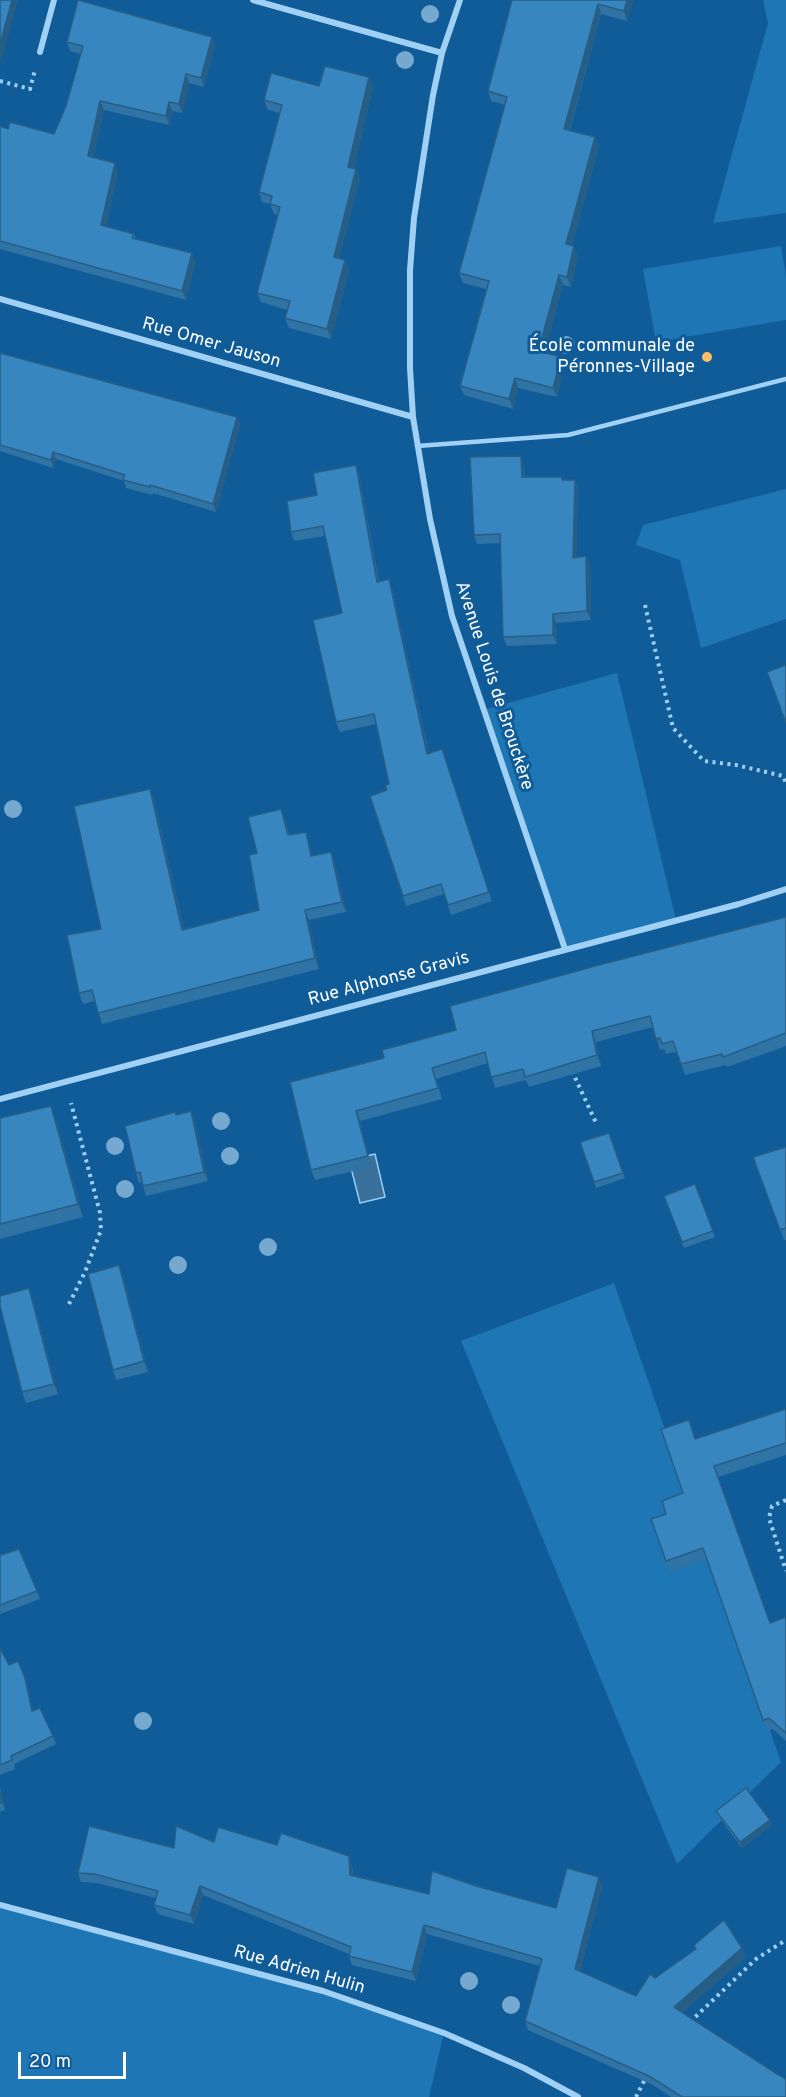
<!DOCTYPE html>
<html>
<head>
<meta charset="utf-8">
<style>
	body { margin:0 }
	#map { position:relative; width:786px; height:2097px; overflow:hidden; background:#105c98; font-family:Overpass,sans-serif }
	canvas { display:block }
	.scale { position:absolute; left:18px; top:2052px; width:108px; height:27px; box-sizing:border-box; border:3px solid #fff; border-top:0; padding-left:8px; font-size:18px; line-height:21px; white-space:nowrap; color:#fff; -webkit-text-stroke:4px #105c98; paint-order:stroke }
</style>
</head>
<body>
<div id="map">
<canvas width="786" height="2097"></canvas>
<div class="scale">20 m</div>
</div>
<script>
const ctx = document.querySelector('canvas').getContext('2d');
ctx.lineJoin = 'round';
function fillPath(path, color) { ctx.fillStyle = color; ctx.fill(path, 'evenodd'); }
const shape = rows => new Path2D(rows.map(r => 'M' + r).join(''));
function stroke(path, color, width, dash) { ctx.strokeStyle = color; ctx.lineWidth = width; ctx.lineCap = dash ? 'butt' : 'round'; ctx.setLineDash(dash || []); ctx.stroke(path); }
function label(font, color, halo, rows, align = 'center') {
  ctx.font = font + ' Overpass,sans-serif'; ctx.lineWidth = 6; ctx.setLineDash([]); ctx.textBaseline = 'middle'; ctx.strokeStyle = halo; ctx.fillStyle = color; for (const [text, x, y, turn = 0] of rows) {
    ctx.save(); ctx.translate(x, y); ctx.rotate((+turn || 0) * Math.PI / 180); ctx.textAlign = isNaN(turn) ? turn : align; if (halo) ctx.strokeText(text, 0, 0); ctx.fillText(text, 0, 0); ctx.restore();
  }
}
fillPath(shape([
	[763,0,786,0,786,213,713,223,768,23],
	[781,246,786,276,786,320,656,342,643,269],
	[786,489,786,619,701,648,680,560,636,545,643,525],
	[617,673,676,920,565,949,483,710],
	[614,1283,781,1762,677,1864,461,1341],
	[0,1905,323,1991,444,2033,429,2097,0,2097]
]), '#1e76b5');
const water = shape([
	[375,1154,385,1197,360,1203,349,1160,375,1154]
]);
fillPath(water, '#3a719c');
stroke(water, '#92cef8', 1.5);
stroke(shape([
	[0,81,30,89,35,70],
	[645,605,673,728,704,761,736,765,783,776,786,783],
	[572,1071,597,1125],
	[69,1304,85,1272,101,1230,100,1213,71,1103],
	[786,1500,772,1506,769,1518,786,1571],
	[690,2022,756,1959,786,1940],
	[636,2097,645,2079]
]), '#a0d1f4', 4, [3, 4.5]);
stroke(shape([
	[417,446,568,435,786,379]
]), '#a0d1f4', 4.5);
stroke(shape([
	[253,0,442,53],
	[460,0,442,53,433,95,414,218,410,270,410,368,413,417,430,519,452,616,565,949],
	[40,52,54,0],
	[0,299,413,417],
	[0,1099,739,904,786,889],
	[0,1905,323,1991,444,2033,524,2068,578,2097]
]), '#a0d1f4', 6);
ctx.fillStyle = '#76a9d0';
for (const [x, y] of [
	[430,14],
	[405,60],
	[566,345],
	[13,809],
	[221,1121],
	[115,1146],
	[230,1156],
	[125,1189],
	[268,1247],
	[178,1265],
	[143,1721],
	[469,1981],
	[511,2005]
]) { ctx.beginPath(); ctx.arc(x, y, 9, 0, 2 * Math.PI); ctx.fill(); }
fillPath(shape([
	[512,0,633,0,627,21,601,14,570,130,595,137,599,146,572,246,578,256,571,287,563,285,545,350,546,353,561,357,564,367,557,397,518,388,513,409,464,395,460,386,486,289,463,283,459,273,505,105,491,101,488,91],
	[212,37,215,46,204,87,189,83,182,113,172,111,169,125,104,110,93,157,118,172,106,226,134,234,136,239,192,253,195,262,186,300,0,249,0,126,8,129,54,134,66,106,81,54,70,51,67,42],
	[319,86,373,87,354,168,356,169,360,179,339,258,345,260,349,270,331,339,289,328,285,318,287,310,261,302,257,293,278,215,274,214,270,204,262,202,259,192,280,113,268,110,264,100],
	[0,353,237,417,240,425,216,512,153,493,153,495,126,488,124,481,56,459,53,468,0,451],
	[521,456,524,466,525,477,563,480,575,480,578,489,576,557,586,556,590,565,591,620,556,623,557,644,507,646,503,637,500,543,477,544,474,535],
	[356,465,359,474,379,581,389,579,392,588,429,753,442,749,492,901,451,915,444,894,406,906,370,796,387,790,389,784,376,724,340,732,336,722,342,613,325,536,294,541,291,532,317,495],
	[154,799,184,929,259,910,257,853,281,809,285,819,289,835,306,832,309,842,312,856,335,863,346,912,309,920,319,969,102,1024,95,1001,83,1004,79,993,101,929],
	[786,917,786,1046,727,1067,726,1065,685,1075,677,1052,666,1054,664,1049,660,1050,653,1027,596,1042,601,1066,529,1087,526,1080,495,1088,488,1063,436,1079,442,1099,360,1121,371,1167,315,1180,311,1170,384,1058,456,1030],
	[177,1115,195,1121,208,1181,146,1196,142,1182,139,1183,136,1173],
	[0,1118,56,1119,83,1217,0,1239],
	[609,1133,625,1178,596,1188,580,1142],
	[786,1147,786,1240,784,1240,753,1157],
	[695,1184,715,1237,684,1248,664,1196],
	[123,1276,148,1372,116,1380,113,1370],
	[29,1288,33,1299,58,1394,26,1403,22,1392],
	[786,1409,786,1455,718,1477,770,1623,786,1617,786,1741,773,1729,767,1731,707,1559,670,1572,666,1561,666,1514,683,1493,695,1439],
	[0,1554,37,1591,40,1599,0,1614],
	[0,1648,9,1665,28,1687,33,1711,53,1736,56,1744,14,1764,15,1769,0,1775],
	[0,1787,5,1810,0,1812],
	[716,1811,772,1825,742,1848,718,1816],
	[214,1842,277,1845,349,1856,352,1865,353,1875,429,1894,476,1886,556,1908,602,1886,580,1971,636,1996,655,1978,696,1949,694,1945,742,1948,746,1957,682,2012,786,2097,671,2097,653,2085,528,2030,525,2021,540,1966,427,1934,416,1981,352,1965,349,1956,349,1954,203,1895,194,1924,158,1914,154,1905,156,1898,97,1883,81,1882,78,1873,174,1848]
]), '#3073a5');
fillPath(shape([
	[12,0,18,0,1,62,0,58,0,44],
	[627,0,633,0,627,21,624,11],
	[598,4,601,14,567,138,564,129],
	[212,37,215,46,204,87,201,78],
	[186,74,189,83,182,113,179,104],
	[369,77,373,87,352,177,348,167],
	[100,101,104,110,91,165,88,156],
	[169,102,172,111,169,125,166,116],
	[595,137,599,146,570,254,566,244],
	[115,163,118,172,104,234,101,225],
	[356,169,360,179,337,267,334,257],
	[574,246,578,256,571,287,567,277],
	[192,253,195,262,186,300,182,291],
	[345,260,349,270,331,339,327,329],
	[559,275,563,285,545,350,547,356,546,361,540,345],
	[561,357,564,367,557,397,553,388],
	[515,378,518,388,513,409,509,399],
	[237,417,240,425,216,512,213,504],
	[53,452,56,459,53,468,51,460],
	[521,456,524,466,525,486,522,477],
	[356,465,359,474,380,591,377,582],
	[575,480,578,489,576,567,573,558],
	[586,556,590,565,591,620,587,611],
	[389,579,392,588,431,763,427,754],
	[553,614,556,623,557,644,553,635],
	[150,789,154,799,186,940,182,930],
	[281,809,285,819,292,846,288,835],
	[306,832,309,842,315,867,311,856],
	[331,852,335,863,346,912,342,902],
	[305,910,309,920,319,969,315,958],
	[592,1031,596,1042,601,1066,597,1055],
	[51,1106,56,1119,83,1217,78,1204],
	[191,1111,195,1121,208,1181,204,1172],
	[356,1111,360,1121,371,1167,368,1156],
	[119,1265,123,1276,148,1372,144,1361],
	[29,1288,33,1299,58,1394,54,1384],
	[25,1678,28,1687,35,1720,32,1711],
	[0,1787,5,1810,2,1802],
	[770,1820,772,1825,742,1848,740,1842],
	[349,1856,352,1865,353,1884,350,1875],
	[599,1877,602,1886,578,1978,575,1969],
	[200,1886,203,1895,194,1924,190,1915],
	[424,1925,427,1934,416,1981,412,1972],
	[742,1948,746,1957,678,2016,674,2007]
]), '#275e86');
const building = shape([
	[0,0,12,0,0,44,0,0],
	[78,0,212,37,201,78,186,74,179,104,169,102,166,116,100,101,88,156,115,163,101,225,134,234,132,238,192,253,182,291,0,241,0,126,8,129,10,122,54,134,66,106,83,46,67,42,78,0],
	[512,0,627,0,624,11,598,4,564,129,595,137,566,244,574,246,567,277,559,275,540,345,544,346,542,352,561,357,553,388,515,378,509,399,460,386,489,281,459,273,507,97,488,91,512,0],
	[325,66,369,77,348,167,356,169,334,257,345,260,327,329,285,318,290,301,257,293,280,207,270,204,272,196,259,192,282,105,264,100,271,73,319,86,325,66],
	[0,353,237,417,213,504,150,485,150,487,123,480,125,475,53,452,51,460,0,445,0,353],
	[521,456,522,477,562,477,562,480,575,480,573,558,586,556,587,611,553,614,553,635,503,637,500,534,474,535,470,457,521,456],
	[356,465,377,582,389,579,427,754,442,749,489,892,448,905,441,884,403,896,370,796,387,790,385,785,389,784,374,714,336,722,313,620,342,613,323,526,291,532,287,501,317,495,313,473,356,465],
	[786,665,786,723,767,672,786,665],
	[150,789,182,930,259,910,249,855,257,853,248,817,281,809,288,835,306,832,311,856,331,852,342,902,305,910,315,958,98,1013,92,990,79,993,67,935,101,929,74,806,150,789],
	[786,917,786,1033,723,1057,722,1054,681,1064,673,1041,662,1044,660,1038,656,1039,650,1016,592,1031,597,1055,525,1077,523,1069,491,1077,485,1052,432,1068,438,1088,356,1111,368,1156,311,1170,290,1082,384,1058,382,1050,456,1030,450,1006,595,966,786,917],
	[51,1106,78,1204,0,1224,0,1118,51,1106],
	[191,1111,204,1172,143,1186,140,1172,136,1173,125,1126,175,1112,176,1115,191,1111],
	[609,1133,623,1173,594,1182,580,1142,609,1133],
	[786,1147,786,1228,780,1230,753,1157,786,1147],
	[695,1184,713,1231,682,1242,664,1196,695,1184],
	[119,1265,144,1361,113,1370,88,1274,119,1265],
	[29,1288,54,1384,22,1392,0,1306,0,1296,29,1288],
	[786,1409,786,1443,714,1466,770,1623,786,1617,786,1733,769,1718,763,1720,703,1548,666,1561,651,1519,666,1514,662,1501,683,1493,661,1429,689,1420,695,1439,786,1409],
	[19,1549,37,1591,0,1605,0,1554,1,1555,19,1549],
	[0,1648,9,1665,18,1661,25,1678,32,1711,40,1708,53,1736,11,1756,12,1760,0,1765,0,1648],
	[746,1788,770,1820,740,1842,716,1811,746,1788],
	[0,1792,2,1802,0,1803,0,1792],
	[89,1826,174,1848,176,1826,214,1842,218,1827,277,1845,281,1833,349,1856,350,1875,429,1894,432,1871,476,1886,556,1908,567,1868,599,1877,575,1969,636,1996,650,1974,655,1978,696,1949,694,1945,724,1920,742,1948,674,2007,774,2072,786,2079,786,2097,682,2097,649,2076,525,2021,542,1959,424,1925,412,1972,349,1956,351,1947,200,1886,190,1915,154,1905,158,1891,94,1874,78,1873,89,1826]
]);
fillPath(building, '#3886c0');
stroke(building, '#275e86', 1.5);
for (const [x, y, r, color] of [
	[707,357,6,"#ffbe64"]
]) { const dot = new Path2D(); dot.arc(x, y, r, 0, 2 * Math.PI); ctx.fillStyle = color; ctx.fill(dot); stroke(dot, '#105c98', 2); }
label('18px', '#fff', '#105c98', [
	["Rue Omer Jauson",211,344,16],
	["Avenue Louis de Brouckère",493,686,72],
	["Rue Alphonse Gravis",389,980,-15],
	["Rue Adrien Hulin",299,1971,16]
]);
label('18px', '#fff', '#105c98', [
	["École communale de",695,347],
	["Péronnes-Village",695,368]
], 'right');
</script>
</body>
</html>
